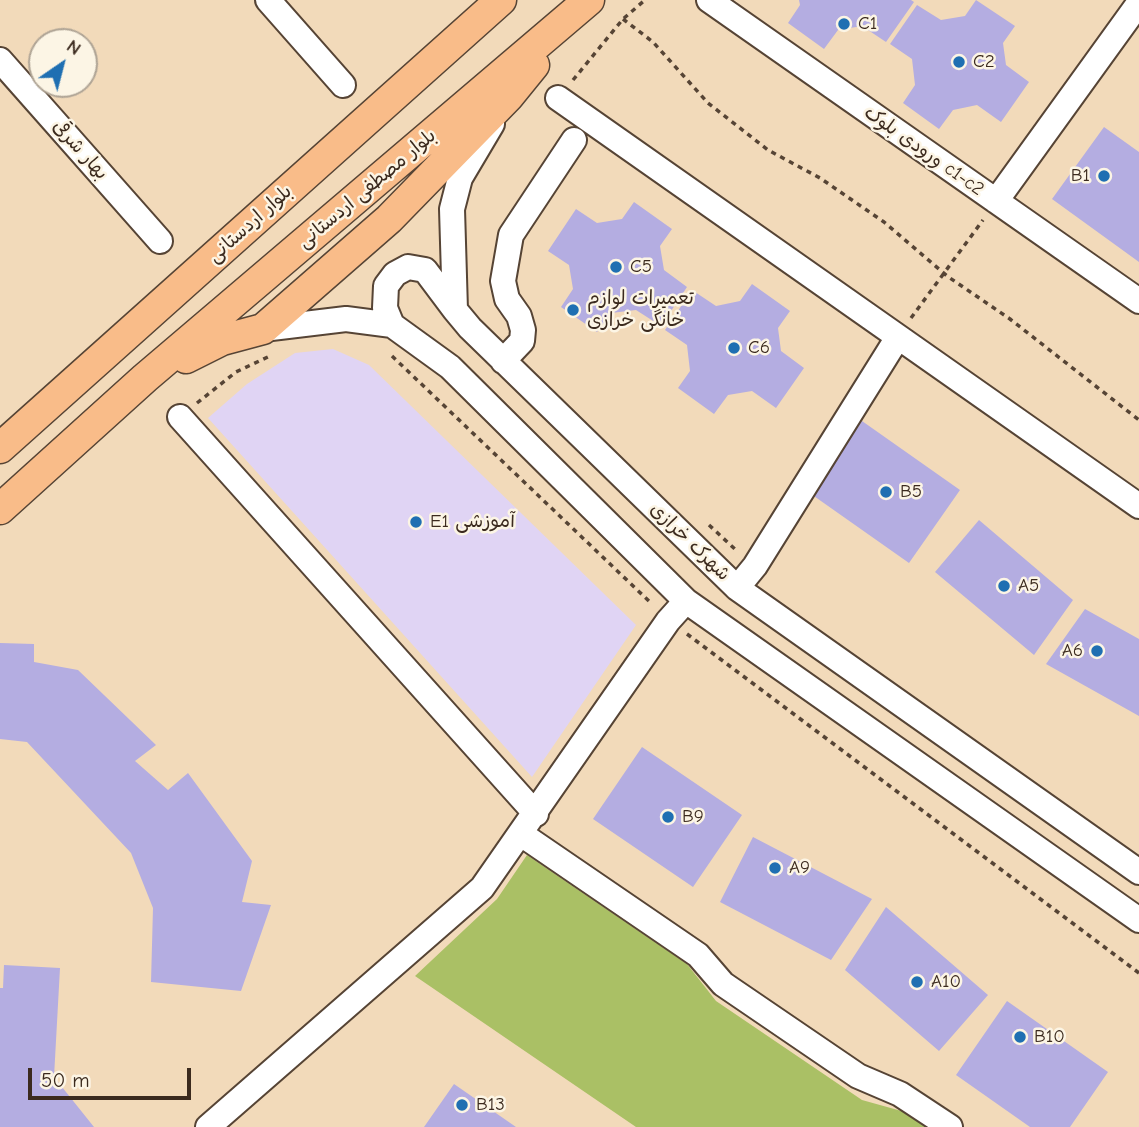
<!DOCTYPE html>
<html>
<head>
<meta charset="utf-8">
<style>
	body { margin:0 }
	#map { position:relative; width:1139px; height:1127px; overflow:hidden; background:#f2daba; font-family:"Comic Neue",sans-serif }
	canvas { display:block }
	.north { position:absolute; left:28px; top:28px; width:70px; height:70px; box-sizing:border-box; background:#fcf5e5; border:2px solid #afa495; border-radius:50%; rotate:35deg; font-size:19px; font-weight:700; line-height:28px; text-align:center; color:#3b2a1e }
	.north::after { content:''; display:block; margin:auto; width:24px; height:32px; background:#1f6fb2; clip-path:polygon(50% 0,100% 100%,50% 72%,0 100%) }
	.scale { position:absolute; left:28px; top:1068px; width:163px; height:32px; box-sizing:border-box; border:4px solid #3b2a1e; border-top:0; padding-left:9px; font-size:21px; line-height:24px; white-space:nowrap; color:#3b2a1e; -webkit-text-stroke:5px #fcf5e5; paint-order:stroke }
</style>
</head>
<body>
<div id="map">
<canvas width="1139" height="1127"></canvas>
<div class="north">N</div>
<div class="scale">50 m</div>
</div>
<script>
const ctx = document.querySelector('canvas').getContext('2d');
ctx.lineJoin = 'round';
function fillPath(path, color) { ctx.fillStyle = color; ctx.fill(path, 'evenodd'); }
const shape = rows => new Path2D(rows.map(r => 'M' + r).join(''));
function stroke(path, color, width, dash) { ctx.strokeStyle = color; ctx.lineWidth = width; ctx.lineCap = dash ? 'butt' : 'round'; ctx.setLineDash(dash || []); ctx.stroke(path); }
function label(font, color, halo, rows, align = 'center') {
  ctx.font = font + ' "Comic Neue","Playpen Sans Arabic",sans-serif'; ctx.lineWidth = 5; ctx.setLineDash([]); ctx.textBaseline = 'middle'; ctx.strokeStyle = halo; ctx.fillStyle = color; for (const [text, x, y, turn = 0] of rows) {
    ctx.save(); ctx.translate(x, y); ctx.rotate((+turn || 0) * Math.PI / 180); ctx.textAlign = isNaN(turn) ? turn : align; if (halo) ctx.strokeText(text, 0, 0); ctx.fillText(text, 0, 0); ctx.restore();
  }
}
fillPath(shape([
	[333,349,369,365,636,625,532,777,208,418,247,384,295,353]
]), '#e0d4f4');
fillPath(shape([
	[527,855,687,964,716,1001,862,1100,905,1112,927,1127,636,1127,415,976,497,899]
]), '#aac065');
fillPath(shape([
	[799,0,911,0,914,2,886,42,862,26,838,30,824,49,788,23,800,5],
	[976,0,1015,26,1003,43,1006,65,1029,82,1001,122,977,105,953,110,939,129,903,103,915,85,912,59,890,44,917,5,941,20,965,16],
	[1104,127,1139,152,1139,262,1052,199],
	[634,202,672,229,660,246,664,270,687,287,661,326,636,310,611,313,597,332,561,307,573,289,569,265,548,251,576,209,597,223,622,219],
	[752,284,790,311,778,328,781,351,804,368,776,408,752,391,728,395,714,414,678,388,690,371,687,345,665,330,692,290,716,306,740,301],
	[862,421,960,490,909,563,811,494],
	[979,520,1073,600,1034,655,935,572],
	[1085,609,1139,639,1139,716,1046,664],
	[0,643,34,644,34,662,78,670,156,745,135,761,168,790,188,773,252,861,242,902,271,905,241,991,151,982,153,908,131,853,27,742,0,739],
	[642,747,742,815,693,887,593,819],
	[753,837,872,899,831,960,720,902],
	[886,907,988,995,939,1051,845,970],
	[4,965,60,968,54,1077,94,1127,0,1127,0,988,3,988],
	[1007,1001,1108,1072,1070,1127,1030,1127,956,1075],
	[454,1084,516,1127,424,1127]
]), '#b4ade1');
const minor = shape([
	[268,0,343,85],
	[709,0,1139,301],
	[0,60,160,241],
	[558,98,1139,506],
	[492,124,460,178,452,209,455,310,470,328,737,588,1139,872],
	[996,201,1139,3],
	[392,325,385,308,386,286,395,274,408,267,425,270,455,310],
	[263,329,346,319,392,325,450,367,686,601,1139,920],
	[503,361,522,341,523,330,519,316,507,299,503,281,511,235,574,140],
	[180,417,536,814],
	[737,588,755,566,898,337],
	[521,834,698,955,723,984,858,1076,900,1094,950,1127],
	[208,1127,482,888,668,621,686,601]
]);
const major = shape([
	[186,358,222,340,263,329,389,219,508,97,534,65],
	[0,448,501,0],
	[0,509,145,378,589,0]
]);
stroke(minor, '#564435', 28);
stroke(major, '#564435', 33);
stroke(shape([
	[623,19,653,42,708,103,768,150,820,178,884,222,947,276,1010,319,1139,420],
	[573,80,623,19,645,0],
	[911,318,983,220],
	[392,356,652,604],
	[197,403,236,372,272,355],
	[709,525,737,551],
	[687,634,1139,973]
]), '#564435', 3.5, [5, 5]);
stroke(minor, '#fff', 24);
stroke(major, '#f9bc89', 30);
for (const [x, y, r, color] of [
	[844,24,7,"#1f6fb2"],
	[959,62,7,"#1f6fb2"],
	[1104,176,7,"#1f6fb2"],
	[616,267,7,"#1f6fb2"],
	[573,310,7,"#1f6fb2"],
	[734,348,7,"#1f6fb2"],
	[886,492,7,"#1f6fb2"],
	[416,522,7,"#1f6fb2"],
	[1004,586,7,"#1f6fb2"],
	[1097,651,7,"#1f6fb2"],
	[668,817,7,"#1f6fb2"],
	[775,868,7,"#1f6fb2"],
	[917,982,7,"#1f6fb2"],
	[1020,1037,7,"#1f6fb2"],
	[462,1105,7,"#1f6fb2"]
]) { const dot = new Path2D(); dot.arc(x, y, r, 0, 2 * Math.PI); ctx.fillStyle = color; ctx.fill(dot); stroke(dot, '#fcf5e5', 2.5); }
label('19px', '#3b2a1e', '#fcf5e5', [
	["C1",858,24],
	["C2",973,62],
	["B1",1090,176,"right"],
	["C5",630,267],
	["تعمیرات لوازم",587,299],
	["خانگی خرازی",587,321],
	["C6",748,348],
	["B5",900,492],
	["E1 آموزشی",430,522],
	["A5",1018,586],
	["A6",1083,651,"right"],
	["B9",682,817],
	["A9",789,868],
	["A10",931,982],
	["B10",1034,1037],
	["B13",476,1105]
], 'left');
label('19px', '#3b2a1e', '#fcf5e5', [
	["بهار شرقی",80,150,48],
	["ورودی بلوک c1-c2",924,151,35],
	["بلوار مصطفی اردستانی",367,189,-40],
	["بلوار اردستانی",250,224,-42],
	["شهرک خرازی",690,542,44]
]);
</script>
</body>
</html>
